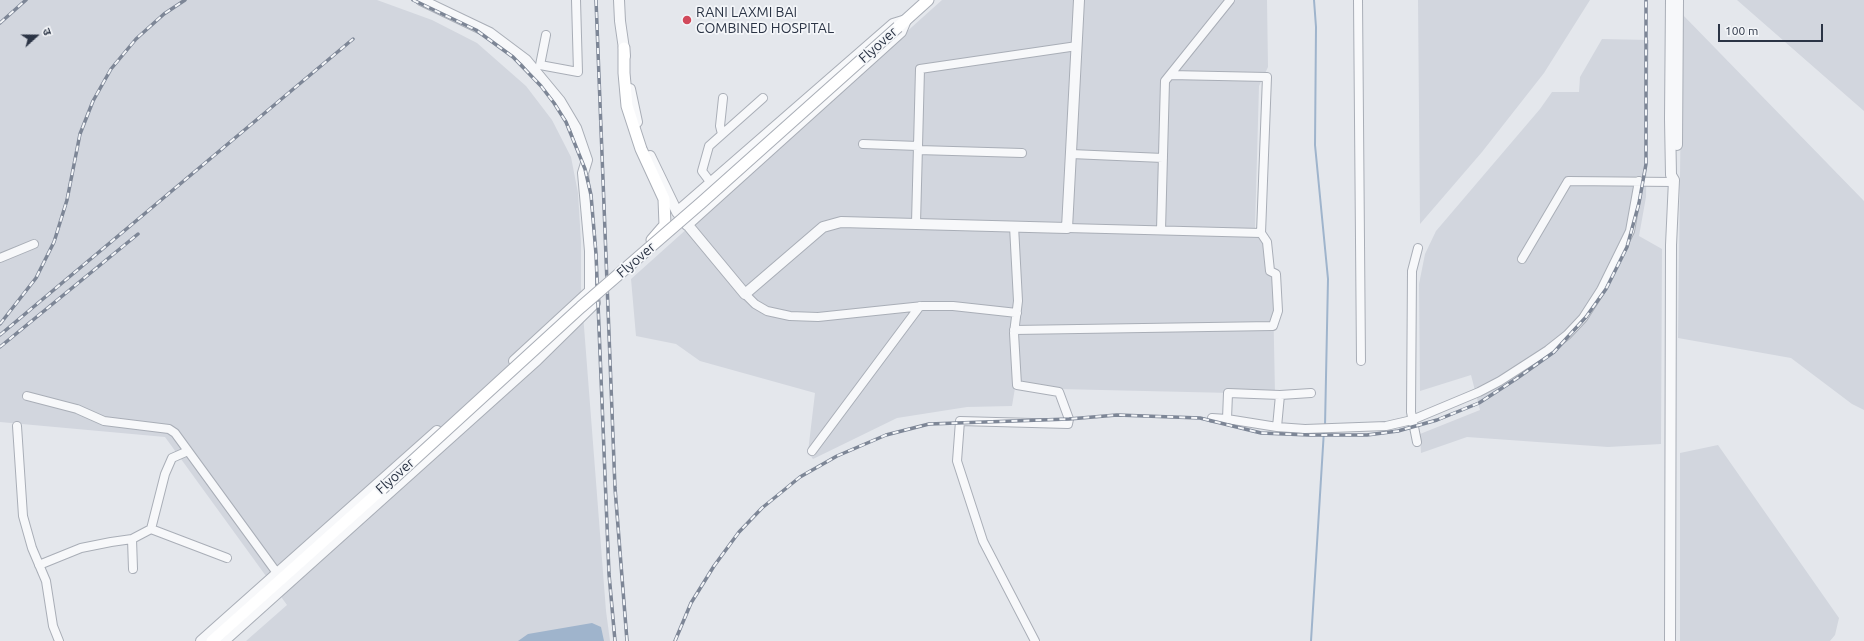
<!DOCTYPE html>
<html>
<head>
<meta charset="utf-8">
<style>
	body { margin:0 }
	#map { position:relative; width:1864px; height:641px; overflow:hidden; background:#e4e7ec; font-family:Ubuntu,"Noto Sans Devanagari",sans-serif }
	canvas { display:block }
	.north { position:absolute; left:16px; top:16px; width:40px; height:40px; -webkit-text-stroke:3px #f4f6f9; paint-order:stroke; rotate:69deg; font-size:11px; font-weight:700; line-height:16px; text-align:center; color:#2b3445 }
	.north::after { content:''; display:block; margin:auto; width:14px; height:18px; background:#2b3445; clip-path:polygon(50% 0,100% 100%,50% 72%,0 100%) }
	.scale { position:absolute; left:1718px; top:24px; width:105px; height:18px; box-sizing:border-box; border:2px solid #2b3445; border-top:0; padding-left:5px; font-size:12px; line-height:14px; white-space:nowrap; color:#2b3445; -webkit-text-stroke:3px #f4f6f9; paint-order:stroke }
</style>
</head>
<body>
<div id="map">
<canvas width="1864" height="641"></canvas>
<div class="north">उ</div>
<div class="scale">100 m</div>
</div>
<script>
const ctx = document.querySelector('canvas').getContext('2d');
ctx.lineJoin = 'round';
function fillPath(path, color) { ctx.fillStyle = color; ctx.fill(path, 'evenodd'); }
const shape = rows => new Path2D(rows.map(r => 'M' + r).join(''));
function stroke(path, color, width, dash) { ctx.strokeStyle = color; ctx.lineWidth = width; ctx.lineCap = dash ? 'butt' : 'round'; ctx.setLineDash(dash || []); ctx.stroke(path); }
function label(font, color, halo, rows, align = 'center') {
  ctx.font = font + ' Ubuntu,sans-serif'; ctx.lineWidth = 3.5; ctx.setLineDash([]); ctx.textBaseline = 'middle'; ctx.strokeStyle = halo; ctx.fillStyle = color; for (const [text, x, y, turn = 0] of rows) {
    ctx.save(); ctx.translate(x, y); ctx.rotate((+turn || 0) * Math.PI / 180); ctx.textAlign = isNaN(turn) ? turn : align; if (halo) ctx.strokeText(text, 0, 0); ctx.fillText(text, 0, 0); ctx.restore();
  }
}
fillPath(shape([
	[0,0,377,0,432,20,477,43,526,86,552,120,571,157,578,193,581,242,581,288,606,611,610,641,246,641,287,605,165,437,0,422],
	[942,0,1267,0,1268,67,1259,86,1255,228,1272,243,1275,394,1015,388,1012,406,967,407,897,418,813,459,808,452,815,393,700,361,676,344,636,336,631,279],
	[1418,0,1590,0,1544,73,1482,152,1420,224],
	[1737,0,1864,0,1864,111],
	[1682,14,1864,201,1864,410,1852,404,1791,358,1678,338],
	[1602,39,1649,40,1646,197,1639,236,1662,249,1661,444,1608,447,1467,437,1421,453,1420,434,1480,410,1471,375,1420,391,1419,284,1425,254,1436,231,1540,109,1552,92,1579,92,1580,77],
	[1718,445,1839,618,1835,635,1830,641,1680,641,1680,453]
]), '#d2d6de');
fillPath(shape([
	[592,623,601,627,604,641,518,641,528,634]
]), '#9fb4cc');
stroke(shape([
	[1314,0,1316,27,1315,145,1328,279,1325,426],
	[1311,641,1324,430]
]), '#9fb4cc', 2);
const minor = shape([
	[1358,0,1361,361],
	[546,35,540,65,578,72,576,0],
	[722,134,720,126,723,98],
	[863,144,918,146],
	[918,150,1022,153],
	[1071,154,1163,158],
	[711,183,702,171,709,146,763,98],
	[916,223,920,69,1077,46],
	[1014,226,1018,301,1014,333,1017,385,1059,392,1069,419,1068,424,960,421,957,461,983,541,1035,641],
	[1067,228,1261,233],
	[1161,230,1165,81,1230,0],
	[0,258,34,244],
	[1522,259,1568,181,1673,182],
	[745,294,755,304,767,311,790,316,818,317,923,306,953,306,1017,313],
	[1014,330,1273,326,1278,311,1276,274,1270,271,1267,242,1261,233,1267,77,1170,75],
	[27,396,77,409,104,421,169,429,175,433,277,573],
	[1212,418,1227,419,1277,427,1305,429,1386,426,1412,420,1479,392,1500,381,1548,350,1567,335,1583,318,1601,290,1630,231,1639,181],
	[1227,419,1228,393,1280,395,1311,393],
	[17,426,23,516,32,548,46,581,53,626,59,641],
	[1277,427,1280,395],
	[1417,442,1411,412,1412,271,1418,248],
	[812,451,920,306],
	[151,529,227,558],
	[132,539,133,569],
	[39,565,81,548,111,542,132,539,151,529,165,474,172,458,188,451]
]);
const tertiary = shape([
	[421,0,490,33,526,60,560,101,576,128,587,160,583,173,590,251,590,291],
	[619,0,620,21,625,56],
	[630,89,637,122],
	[1677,145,1678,0],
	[650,156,677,212,745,294,823,227,841,222,1067,228,1079,0],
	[677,212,893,24,906,20],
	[687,225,901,32,906,20],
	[201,641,437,431],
	[224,641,537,360,595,303,593,293,590,291,514,361],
	[1670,641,1671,245,1674,180,1671,175,1670,119,1671,0]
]);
const secondary = shape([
	[898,27,928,0],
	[624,48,624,73,627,106,641,149,664,199,665,225,652,240],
	[212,641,382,489]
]);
stroke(minor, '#a9aeb7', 10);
stroke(tertiary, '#a9aeb7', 12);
stroke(secondary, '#a9aeb7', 13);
stroke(minor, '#f7f8fa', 8);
stroke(tertiary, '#f7f8fa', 10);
stroke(secondary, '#fff', 11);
const rail = shape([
	[413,0,476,30,513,57,541,86,554,103,566,122,585,169,591,195,596,254,609,574,615,641],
	[596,0,615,488,627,641],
	[0,23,26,0],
	[0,324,36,278,54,242,67,200,80,134,93,101,111,69,136,39,164,14,185,0],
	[0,335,353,39],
	[0,347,138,234],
	[675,641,691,603,714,566,739,532,762,508,800,477,837,456,886,435,929,424,1069,419,1117,415,1200,418,1261,433,1309,435,1367,435,1398,431,1437,420,1479,403,1516,379,1554,352,1586,317,1606,289,1627,247,1639,203,1646,164,1646,0]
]);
stroke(rail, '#7d8696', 3.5);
stroke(rail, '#f4f6f9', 2, [6]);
const secondaryBridge = shape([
	[382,489,581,307,701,203,898,27]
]);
stroke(secondaryBridge, '#a9aeb7', 13, []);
stroke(secondaryBridge, '#fff', 11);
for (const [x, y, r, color] of [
	[687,20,5,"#d1495b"]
]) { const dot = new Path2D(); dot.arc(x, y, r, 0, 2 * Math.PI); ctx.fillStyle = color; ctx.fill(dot); stroke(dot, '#f4f6f9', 1.5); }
label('14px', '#2b3445', '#f4f6f9', [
	["RANI LAXMI BAI",696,12],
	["COMBINED HOSPITAL",696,28]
], 'left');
label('14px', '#2b3445', '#f4f6f9', [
	["Flyover",878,45,-42],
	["Flyover",636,260,-41],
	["Flyover",395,476,-42]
]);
</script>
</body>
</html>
